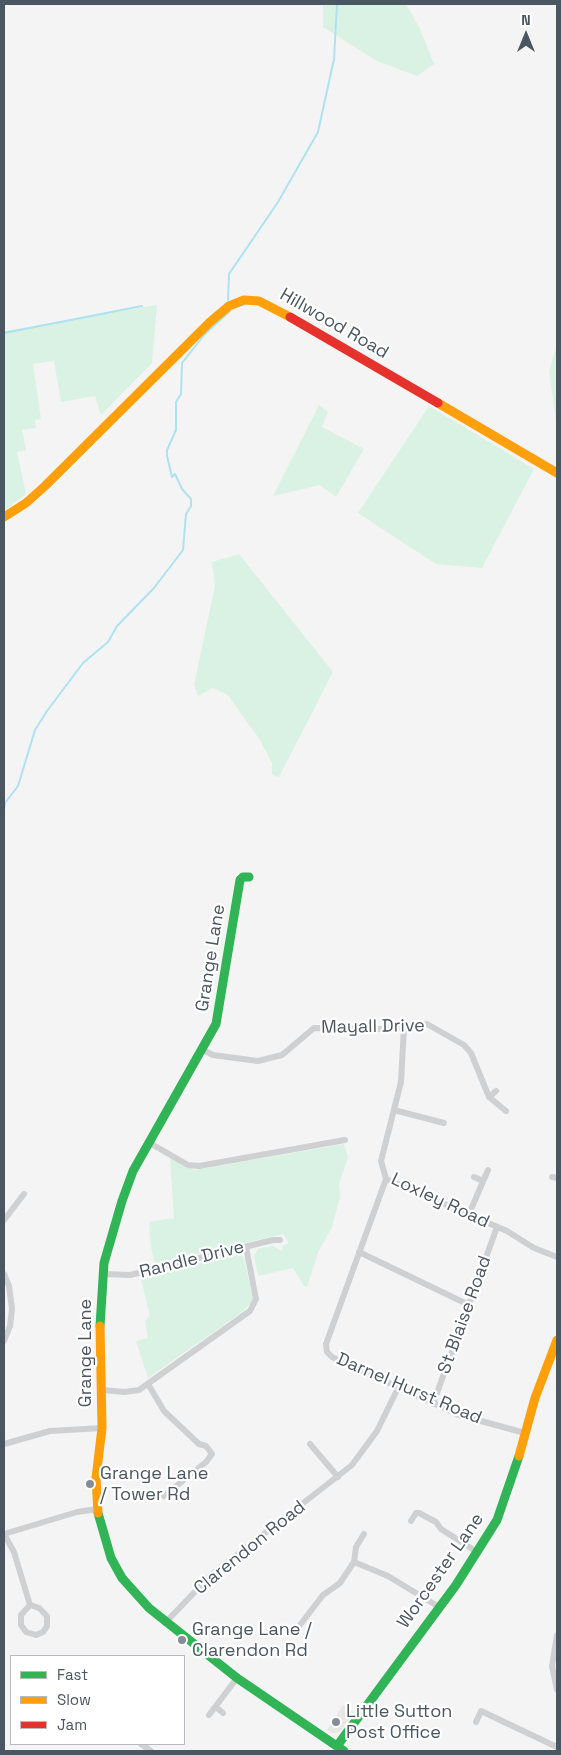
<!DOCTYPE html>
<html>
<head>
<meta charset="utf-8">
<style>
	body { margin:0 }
	#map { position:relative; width:561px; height:1755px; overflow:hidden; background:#f4f4f4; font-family:"Space Grotesk",sans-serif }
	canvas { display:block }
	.frame { position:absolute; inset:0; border:5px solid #4a5661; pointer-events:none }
	.legend { position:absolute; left:10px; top:1655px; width:175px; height:90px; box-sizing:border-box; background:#fff; border:1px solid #b7bbc0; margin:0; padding:6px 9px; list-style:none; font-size:15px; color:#4a5661 }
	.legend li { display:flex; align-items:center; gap:10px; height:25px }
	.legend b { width:25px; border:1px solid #b7bbc0 }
	.north { position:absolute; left:501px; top:10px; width:50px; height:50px; -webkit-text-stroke:4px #fff; paint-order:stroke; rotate:0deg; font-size:14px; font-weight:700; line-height:20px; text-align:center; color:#4a5661 }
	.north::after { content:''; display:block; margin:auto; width:18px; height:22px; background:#4a5661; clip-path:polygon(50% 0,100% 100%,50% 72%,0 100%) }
</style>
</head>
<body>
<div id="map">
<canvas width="561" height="1755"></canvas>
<div class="frame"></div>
<ul class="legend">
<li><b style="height:6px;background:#30b455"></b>Fast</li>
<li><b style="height:6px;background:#ff9f0a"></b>Slow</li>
<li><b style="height:6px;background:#e5322d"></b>Jam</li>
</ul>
<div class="north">N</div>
</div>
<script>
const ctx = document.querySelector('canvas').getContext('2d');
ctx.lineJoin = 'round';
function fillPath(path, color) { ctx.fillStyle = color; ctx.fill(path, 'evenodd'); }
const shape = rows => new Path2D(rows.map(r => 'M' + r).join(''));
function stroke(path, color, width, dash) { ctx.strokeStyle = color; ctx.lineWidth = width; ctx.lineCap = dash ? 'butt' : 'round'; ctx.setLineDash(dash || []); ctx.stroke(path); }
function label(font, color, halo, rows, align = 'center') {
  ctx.font = font + ' "Space Grotesk",sans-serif'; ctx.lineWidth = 4.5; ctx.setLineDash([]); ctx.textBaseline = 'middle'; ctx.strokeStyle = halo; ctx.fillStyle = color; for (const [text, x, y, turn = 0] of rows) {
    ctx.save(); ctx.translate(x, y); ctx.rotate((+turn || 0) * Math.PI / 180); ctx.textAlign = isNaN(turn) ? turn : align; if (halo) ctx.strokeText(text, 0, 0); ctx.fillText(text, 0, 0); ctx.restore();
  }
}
fillPath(shape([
	[343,1705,354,1712,340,1732,332,1733,327,1730]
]), '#e8e7e3');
fillPath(shape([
	[323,4,406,4,420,29,434,64,417,76,377,61,323,27],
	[157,305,152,363,101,415,95,396,61,402,54,361,33,364,41,419,35,420,36,428,22,430,26,450,17,452,26,494,4,511,4,331],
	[557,344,557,428,549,371],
	[319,405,328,412,322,427,364,449,336,497,320,485,273,496],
	[429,406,534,469,482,568,436,564,358,513],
	[239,554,333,672,279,777,272,775,272,763,260,740,227,694,212,688,198,696,194,685,215,586,212,562],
	[344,1144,348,1157,339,1184,340,1197,332,1227,319,1250,307,1287,304,1286,293,1268,258,1276,254,1256,258,1249,272,1246,283,1251,282,1246,289,1243,283,1234,155,1264,151,1247,149,1222,174,1218,170,1158,195,1170],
	[239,1253,244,1258,253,1299,251,1303,242,1312,148,1378,136,1341,148,1338,145,1321,150,1316,141,1279]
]), '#d9f2e3');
stroke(shape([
	[228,300,229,274,278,202,318,132,334,59,337,4],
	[4,333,142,306],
	[4,810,5,803,18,786,35,730,47,711,83,663,108,642,117,626,154,588,183,550,186,514,191,506,191,499,182,489,175,474,172,477,167,456,167,450,176,430,176,402,181,394,182,363,205,334,230,311]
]), '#aee2f0', 2);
stroke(shape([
	[404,1027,401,1082,381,1161,386,1179,507,1231,534,1248,557,1257],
	[201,1049,213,1055,258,1061,282,1055,314,1028,383,1029,427,1024,464,1045,471,1053,489,1097,506,1111],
	[489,1097,496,1091],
	[394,1110,444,1123],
	[148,1142,188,1165,199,1166,345,1140],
	[474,1177,483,1181],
	[552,1177,557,1178],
	[386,1179,326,1344,327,1352,332,1357,459,1415,525,1433],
	[469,1214,488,1170],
	[4,1220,24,1194],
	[359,1252,469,1305],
	[4,1274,9,1286,12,1309,10,1326,4,1341],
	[103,1274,130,1275,273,1240,280,1240],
	[148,1384,164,1411,199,1444,206,1446,212,1454,206,1462,164,1496],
	[102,1390,125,1392,139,1390,250,1311,256,1299,246,1247],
	[433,1404,497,1227],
	[4,1444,50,1431,102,1428],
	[310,1444,338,1477],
	[411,1521,416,1513,419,1513,436,1522,441,1529,477,1552],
	[4,1534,14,1552,30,1605,39,1608,47,1616,47,1626,43,1632,36,1635,26,1632,21,1625,21,1615,30,1605],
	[4,1534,77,1512,97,1509],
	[354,1562,388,1576,439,1607],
	[165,1623,211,1575,352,1465,377,1431,398,1388],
	[300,1625,323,1595,340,1583,354,1562,356,1547,364,1534],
	[557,1635,552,1666,557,1690],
	[216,1707,223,1713],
	[209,1715,237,1678],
	[476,1722,481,1711,557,1747],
	[141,1744,151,1751]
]), '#ced0d2', 6);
stroke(shape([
	[100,1326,104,1263,122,1201,133,1171,216,1024,240,880,243,877,249,877],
	[98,1513,111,1558,122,1578,149,1608,237,1678,344,1751],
	[337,1746,456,1585,497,1520,519,1456]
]), '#30b455', 9);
stroke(shape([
	[438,403,557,473],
	[4,517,26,503,45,486,210,322,229,306,244,300,259,301,290,317],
	[519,1456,535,1398,557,1340],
	[98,1513,96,1478,102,1428,100,1326]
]), '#ff9f0a', 9);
stroke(shape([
	[290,317,438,403]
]), '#e5322d', 9);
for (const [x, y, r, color] of [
	[90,1484,5,"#868d94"],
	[182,1640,5,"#868d94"],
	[336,1722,5,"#868d94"]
]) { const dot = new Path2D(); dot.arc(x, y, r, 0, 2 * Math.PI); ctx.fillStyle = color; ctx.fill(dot); stroke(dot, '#fff', 2); }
label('18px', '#4a5661', '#fff', [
	["Hillwood Road",334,324,30],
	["Grange Lane",211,958,-81],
	["Mayall Drive",373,1027,-1],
	["Loxley Road",440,1201,25],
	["Randle Drive",192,1260,-14],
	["St Blaise Road",465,1315,-70],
	["Grange Lane",86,1353,-90],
	["Darnel Hurst Road",409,1389,23],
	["Clarendon Road",250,1548,-39],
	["Worcester Lane",441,1571,-55]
]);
label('18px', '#4a5661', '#fff', [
	["Grange Lane",100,1474],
	["/ Tower Rd",100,1495],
	["Grange Lane /",192,1630],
	["Clarendon Rd",192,1651],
	["Little Sutton",346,1712],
	["Post Office",346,1733]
], 'left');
</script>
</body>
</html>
